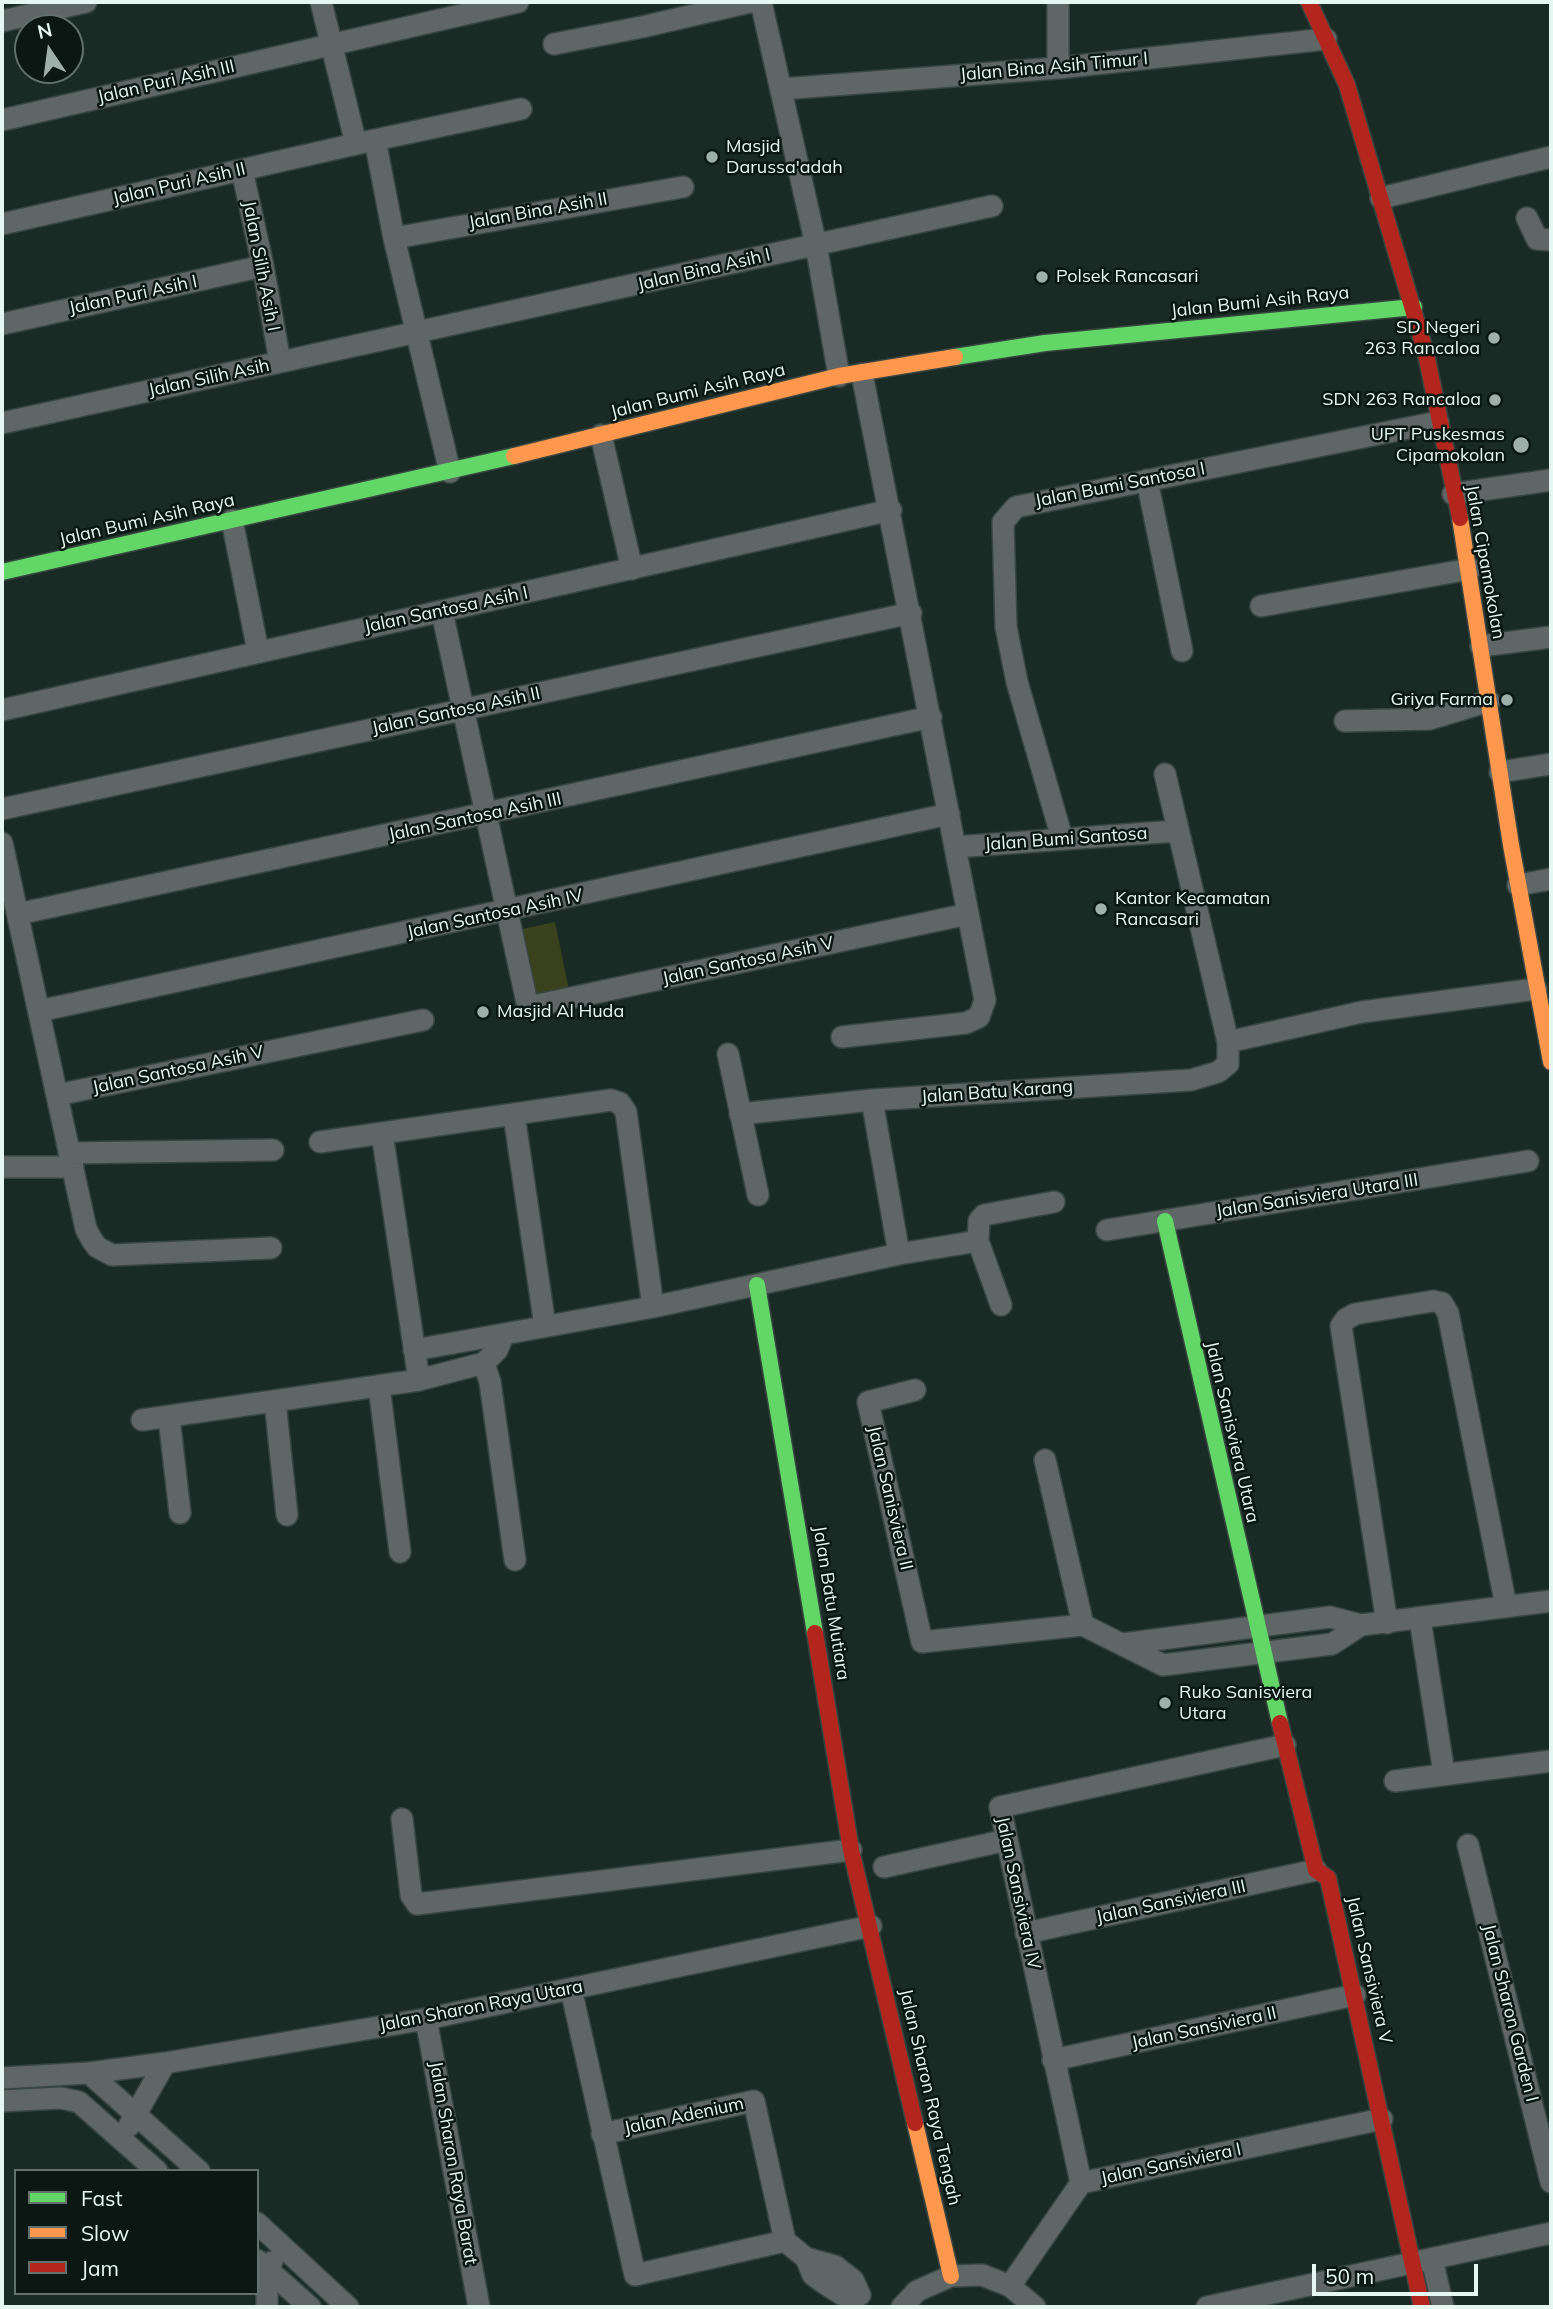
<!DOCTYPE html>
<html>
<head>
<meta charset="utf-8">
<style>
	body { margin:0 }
	#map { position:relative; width:1553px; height:2309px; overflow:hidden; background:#1a2b25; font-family:Mulish,sans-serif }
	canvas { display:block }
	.frame { position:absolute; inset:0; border:4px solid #e5f7f0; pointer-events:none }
	.legend { position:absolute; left:14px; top:2169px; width:245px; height:126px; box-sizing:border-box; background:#0a1712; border:2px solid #62716b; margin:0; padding:9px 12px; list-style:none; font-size:21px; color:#e5f7f0 }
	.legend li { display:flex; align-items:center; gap:14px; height:35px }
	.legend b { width:35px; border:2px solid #62716b }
	.north { position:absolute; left:14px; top:14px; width:70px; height:70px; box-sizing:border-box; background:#0a1712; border:2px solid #62716b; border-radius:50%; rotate:347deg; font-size:19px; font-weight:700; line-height:28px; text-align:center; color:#e5f7f0 }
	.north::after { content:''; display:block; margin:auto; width:24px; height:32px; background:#9eb0a9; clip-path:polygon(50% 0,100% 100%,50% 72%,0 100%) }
	.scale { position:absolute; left:1312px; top:2264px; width:166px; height:32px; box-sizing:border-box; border:4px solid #e5f7f0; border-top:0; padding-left:9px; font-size:21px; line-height:24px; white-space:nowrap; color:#e5f7f0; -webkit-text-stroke:5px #0a1712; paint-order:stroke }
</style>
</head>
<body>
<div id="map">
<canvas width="1553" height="2309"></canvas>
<div class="frame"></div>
<ul class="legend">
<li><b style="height:9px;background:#63d668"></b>Fast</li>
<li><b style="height:9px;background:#ff974d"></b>Slow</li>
<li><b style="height:9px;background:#b3261e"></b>Jam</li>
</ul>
<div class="north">N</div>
<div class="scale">50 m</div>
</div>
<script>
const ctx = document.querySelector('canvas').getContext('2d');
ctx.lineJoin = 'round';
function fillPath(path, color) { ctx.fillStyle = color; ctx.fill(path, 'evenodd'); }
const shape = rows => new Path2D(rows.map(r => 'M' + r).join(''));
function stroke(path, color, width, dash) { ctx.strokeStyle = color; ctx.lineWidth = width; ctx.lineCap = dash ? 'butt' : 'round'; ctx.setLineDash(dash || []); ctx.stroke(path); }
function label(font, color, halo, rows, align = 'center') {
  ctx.font = font + ' Mulish,sans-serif'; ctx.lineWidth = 5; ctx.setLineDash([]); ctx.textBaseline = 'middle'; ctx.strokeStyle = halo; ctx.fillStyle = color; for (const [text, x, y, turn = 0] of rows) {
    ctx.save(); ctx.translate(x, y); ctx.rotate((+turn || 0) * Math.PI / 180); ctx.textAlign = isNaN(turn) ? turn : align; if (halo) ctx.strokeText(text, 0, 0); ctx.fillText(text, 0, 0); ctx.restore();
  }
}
fillPath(shape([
	[555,922,570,995,534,1003,518,930]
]), '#3a421d');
const street = shape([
	[321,2,356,144,521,109],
	[761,2,816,245,839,376],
	[1058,2,1058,68],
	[2,21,86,2],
	[554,44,642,27,750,2],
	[781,89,1058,68,1326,39],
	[2,120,518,2],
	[375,140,394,238,450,472],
	[242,170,263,266,280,362],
	[1381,198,1551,157],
	[1527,218,1537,239,1551,240],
	[2,224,356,144],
	[394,238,683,187],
	[2,324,263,266],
	[2,423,992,206],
	[601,435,632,569],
	[1147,480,1182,651],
	[1453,494,1551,480],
	[232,520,258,651],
	[1261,606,1470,569],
	[442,612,528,1007,968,914],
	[1481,646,1551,637],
	[2,710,891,510],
	[1345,721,1430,719,1489,701],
	[1500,772,1551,764],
	[2,809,911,613],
	[1062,838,1017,682,1006,627,1003,522,1016,507,1438,422],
	[2,843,86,1229,92,1240,97,1247,112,1255,271,1248],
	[955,847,1177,831],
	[1518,885,1551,879],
	[18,914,931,717],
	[39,1011,949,814],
	[842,1037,966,1023,979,1017,985,1000,862,374],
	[1228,1042,1362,1012,1536,989],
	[728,1054,758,1195],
	[57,1095,423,1020],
	[872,1100,899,1254],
	[740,1114,872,1100,1191,1080,1218,1072,1228,1064,1228,1042,1165,774],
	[514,1115,545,1326],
	[382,1133,419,1380],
	[320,1142,611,1100,620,1103,626,1112,653,1307],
	[69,1153,273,1150],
	[2,1167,73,1167],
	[1107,1230,1528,1161],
	[978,1241,979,1221,984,1215,1054,1202],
	[414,1350,504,1334],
	[484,1363,490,1382,515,1560],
	[379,1386,400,1552],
	[915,1390,868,1402,922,1642,1083,1625,1163,1665,1332,1644,1361,1625,1551,1601],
	[275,1401,287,1515],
	[169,1418,180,1513],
	[142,1420,419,1380,484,1363,497,1350,504,1334,653,1307,899,1254,978,1241,1001,1305],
	[1045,1460,1083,1625],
	[1420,1619,1444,1773],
	[1387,1623,1341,1326,1346,1319,1355,1314,1433,1301,1442,1303,1448,1313,1506,1606],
	[1123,1644,1330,1617,1361,1625],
	[1395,1781,1551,1761],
	[402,1819,411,1895,417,1904,851,1850],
	[1468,1845,1551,2182],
	[884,1867,1007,1840],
	[1026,1933,1316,1870],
	[571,1989,635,2275,785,2241],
	[426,2019,479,2307],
	[1053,2060,1355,1995],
	[89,2073,165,2063,426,2019,871,1926],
	[2,2078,89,2073,199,2171],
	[2,2101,61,2098,79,2102,157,2171],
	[129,2126,165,2063],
	[602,2134,754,2101,785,2241,806,2258,835,2266,853,2280,860,2295,843,2295,824,2283,813,2275,806,2258],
	[1081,2183,1000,1807,1285,1745],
	[257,2223,348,2307],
	[1432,2259,1443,2307],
	[257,2260,310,2307],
	[1010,2286,1081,2183,1382,2119],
	[267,2307,267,2268,272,2262],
	[902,2307,917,2291,951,2276,982,2275,1010,2286,1035,2307],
	[1207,2307,1551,2233]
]);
const fast = shape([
	[955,357,1045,343,1414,307],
	[2,572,514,456],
	[1165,1221,1280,1723],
	[757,1285,815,1633]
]);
const slow = shape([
	[514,456,839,376,955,357],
	[1460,518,1511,845,1551,1062],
	[915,2123,951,2276]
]);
const jam = shape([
	[1309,2,1347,85,1426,354,1460,518],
	[815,1633,851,1850,915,2123],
	[1280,1723,1316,1870,1328,1878,1422,2307]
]);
stroke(street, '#384641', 24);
stroke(fast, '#384641', 19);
stroke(slow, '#384641', 19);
stroke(jam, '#384641', 19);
stroke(street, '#5f6666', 21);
stroke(fast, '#63d668', 16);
stroke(slow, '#ff974d', 16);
stroke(jam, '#b3261e', 16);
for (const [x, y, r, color] of [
	[712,157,7,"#9eb0a9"],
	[1042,277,7,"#9eb0a9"],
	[1494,338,7,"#9eb0a9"],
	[1495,400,7,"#9eb0a9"],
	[1521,445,9,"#9eb0a9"],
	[1507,700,7,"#9eb0a9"],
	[1101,909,7,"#9eb0a9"],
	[483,1012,7,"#9eb0a9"],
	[1165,1703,7,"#9eb0a9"]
]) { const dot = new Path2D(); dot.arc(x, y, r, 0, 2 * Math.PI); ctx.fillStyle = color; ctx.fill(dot); stroke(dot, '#0a1712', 2.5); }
label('18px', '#e5f7f0', '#0a1712', [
	["Jalan Bina Asih Timur I",1054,67,-5],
	["Jalan Puri Asih III",166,82,-13],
	["Jalan Puri Asih II",179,184,-13],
	["Jalan Bina Asih II",538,211,-10],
	["Jalan Silih Asih I",261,266,79],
	["Jalan Bina Asih I",704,270,-13],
	["Jalan Puri Asih I",133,295,-12],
	["Jalan Bumi Asih Raya",1260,302,-6],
	["Jalan Silih Asih",209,378,-12],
	["Jalan Bumi Asih Raya",698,391,-14],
	["Jalan Bumi Santosa I",1120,485,-11],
	["Jalan Bumi Asih Raya",147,520,-13],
	["Jalan Cipamokolan",1485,562,80],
	["Jalan Santosa Asih I",446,610,-12],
	["Jalan Santosa Asih II",456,711,-12],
	["Jalan Santosa Asih III",475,817,-12],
	["Jalan Bumi Santosa",1066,839,-4],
	["Jalan Santosa Asih IV",495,914,-12],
	["Jalan Santosa Asih V",748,961,-12],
	["Jalan Santosa Asih V",178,1070,-12],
	["Jalan Batu Karang",997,1092,-4],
	["Jalan Sanisviera Utara III",1317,1196,-9],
	["Jalan Sanisviera Utara",1232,1432,77],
	["Jalan Sanisviera II",890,1498,77],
	["Jalan Batu Mutiara",831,1603,81],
	["Jalan Sansiviera IV",1018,1893,78],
	["Jalan Sansiviera III",1171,1902,-12],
	["Jalan Sansiviera V",1369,1970,77],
	["Jalan Sharon Raya Utara",481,2006,-11],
	["Jalan Sharon Garden I",1510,2013,76],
	["Jalan Sansiviera II",1204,2028,-12],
	["Jalan Sharon Raya Tengah",930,2097,77],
	["Jalan Adenium",684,2116,-12],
	["Jalan Sharon Raya Barat",453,2163,80],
	["Jalan Sansiviera I",1171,2164,-12]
]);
label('18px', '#e5f7f0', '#0a1712', [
	["Masjid",726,147],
	["Darussa'adah",726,168],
	["Polsek Rancasari",1056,277],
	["SD Negeri",1480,328,"right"],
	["263 Rancaloa",1480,349,"right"],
	["SDN 263 Rancaloa",1481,400,"right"],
	["UPT Puskesmas",1505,435,"right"],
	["Cipamokolan",1505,456,"right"],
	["Griya Farma",1493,700,"right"],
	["Kantor Kecamatan",1115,899],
	["Rancasari",1115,920],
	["Masjid Al Huda",497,1012],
	["Ruko Sanisviera",1179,1693],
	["Utara",1179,1714]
], 'left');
</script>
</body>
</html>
